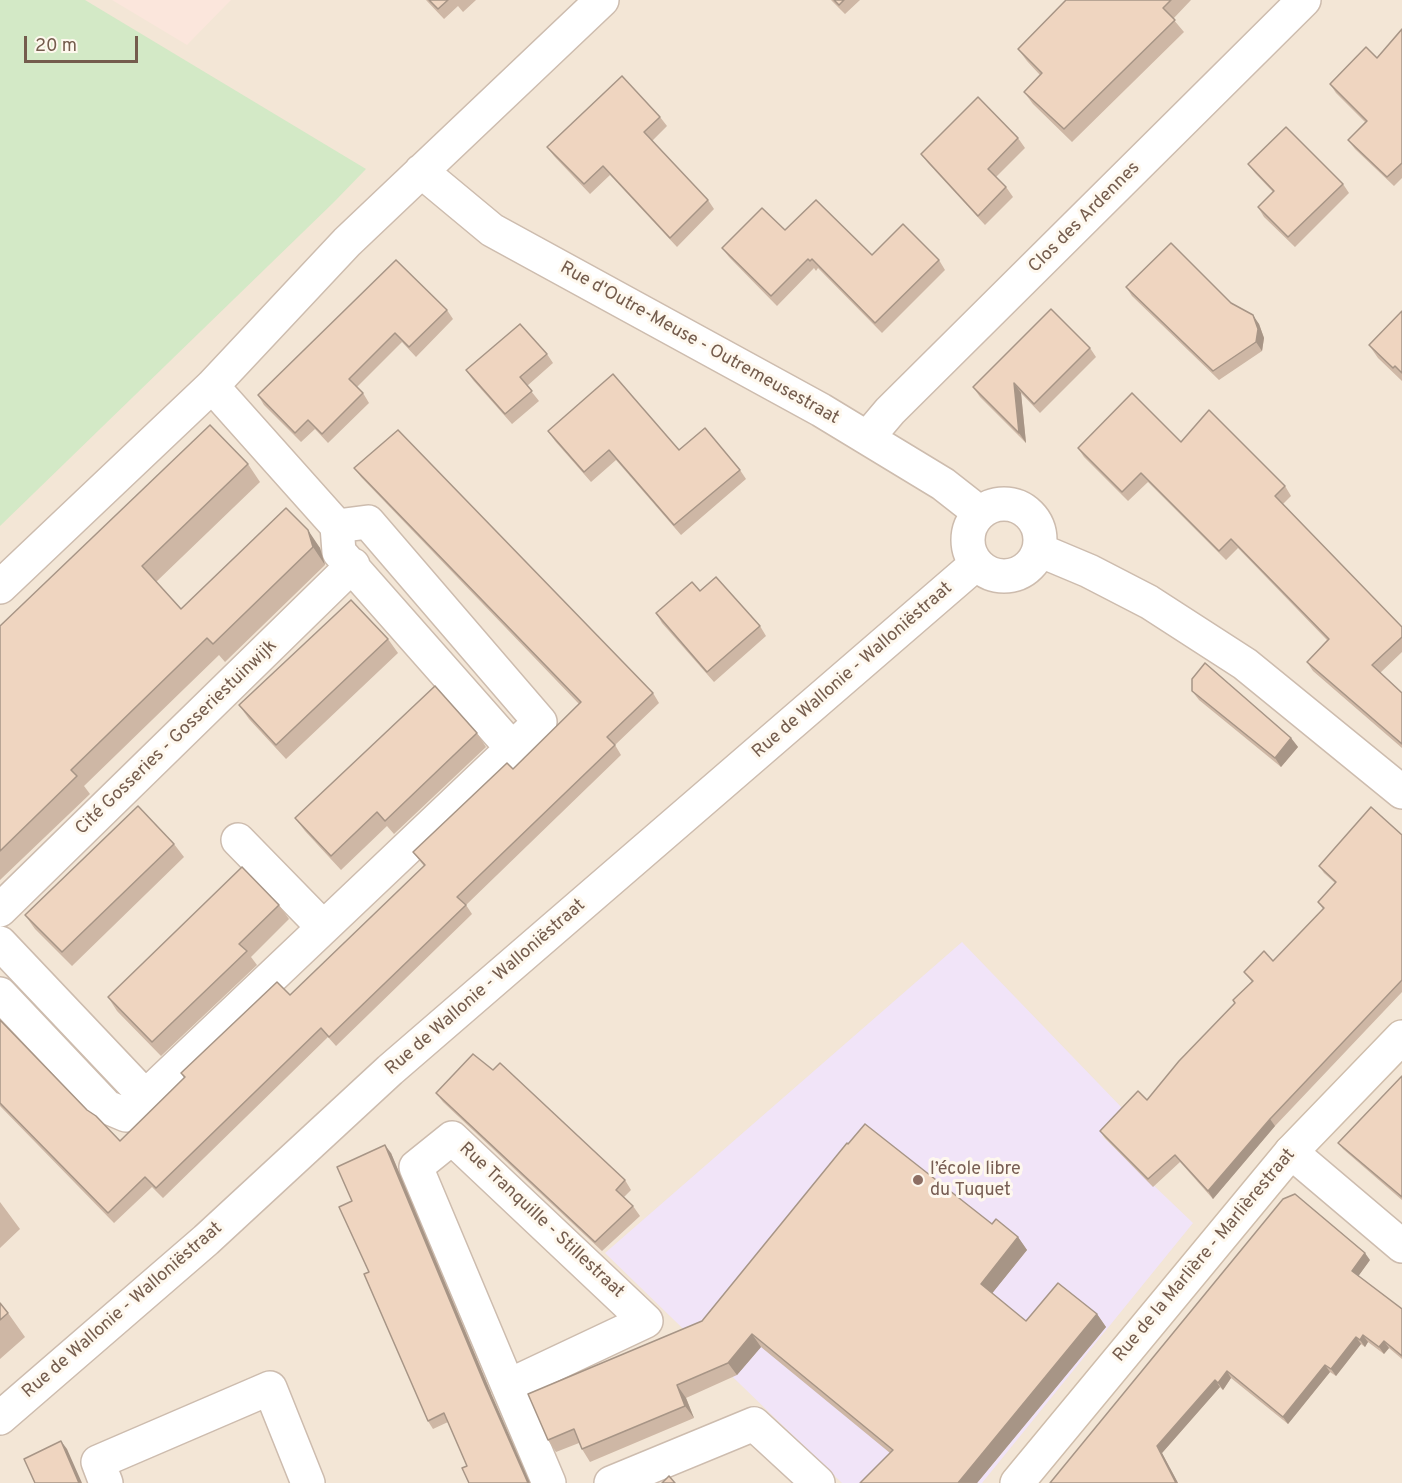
<!DOCTYPE html>
<html>
<head>
<meta charset="utf-8">
<style>
	body { margin:0 }
	#map { position:relative; width:1402px; height:1483px; overflow:hidden; background:#fbf4e8; font-family:Overpass,sans-serif }
	canvas { display:block }
	.scale { position:absolute; left:24px; top:36px; width:114px; height:27px; box-sizing:border-box; border:3px solid #745c4d; border-top:0; padding-left:8px; font-size:18px; line-height:21px; white-space:nowrap; color:#745c4d; -webkit-text-stroke:4px #fef8ee; paint-order:stroke }
</style>
</head>
<body>
<div id="map">
<canvas width="1402" height="1483"></canvas>
<div class="scale">20 m</div>
</div>
<script>
const ctx = document.querySelector('canvas').getContext('2d');
ctx.lineJoin = 'round';
function fillPath(path, color) { ctx.fillStyle = color; ctx.fill(path, 'evenodd'); }
const shape = rows => new Path2D(rows.map(r => 'M' + r).join(''));
function stroke(path, color, width, dash) { ctx.strokeStyle = color; ctx.lineWidth = width; ctx.lineCap = dash ? 'butt' : 'round'; ctx.setLineDash(dash || []); ctx.stroke(path); }
function label(font, color, halo, rows, align = 'center') {
  ctx.font = font + ' Overpass,sans-serif'; ctx.lineWidth = 6; ctx.setLineDash([]); ctx.textBaseline = 'middle'; ctx.strokeStyle = halo; ctx.fillStyle = color; for (const [text, x, y, turn = 0] of rows) {
    ctx.save(); ctx.translate(x, y); ctx.rotate((+turn || 0) * Math.PI / 180); ctx.textAlign = isNaN(turn) ? turn : align; if (halo) ctx.strokeText(text, 0, 0); ctx.fillText(text, 0, 0); ctx.restore();
  }
}
fillPath(shape([
	[0,0,1402,0,1402,1483,0,1483]
]), '#f3e6d6');
fillPath(shape([
	[112,0,231,0,187,45]
]), '#fbe6dc');
fillPath(shape([
	[962,942,1126,1112,1102,1136,1193,1223,982,1483,842,1483,605,1253]
]), '#f1e4f8');
fillPath(shape([
	[0,0,85,0,366,169,334,202,0,526]
]), '#d3e9c6');
const street = shape([
	[421,171,492,230,821,410,943,484,980,513],
	[212,386,337,526,339,552,512,748],
	[868,437,890,411,1304,0],
	'968 540a36 36 0 1 1 72 0a36 36 0 1 1-72 0Z',
	[1039,550,1089,571,1149,602,1245,664,1402,792],
	[0,587,212,386,347,242,602,0],
	[238,840,323,927],
	[0,910,353,565],
	[0,943,144,1095],
	[0,994,107,1107,126,1115,540,722,368,522,337,526],
	[1291,1152,1402,1246],
	[508,1386,646,1321,452,1138,416,1167,508,1386,549,1483],
	[0,1418,206,1240,390,1070,976,564],
	[106,1483,98,1462,270,1388,308,1483],
	[611,1483,754,1424,818,1483]
]);
const secondary = shape([
	[1017,1483,1291,1152,1402,1037]
]);
stroke(street, '#cdbcae', 36);
stroke(secondary, '#cfbdab', 36);
stroke(street, '#fff', 33);
stroke(secondary, '#fff', 33);
fillPath(shape([
	[426,0,476,0,463,12,458,6,444,19],
	[831,0,860,0,845,14],
	[1066,0,1191,0,1173,19,1184,32,1072,142,1033,104,1024,92,1040,75,1027,61,1018,49],
	[1402,29,1402,178,1394,186,1355,149,1348,140,1365,122,1336,93,1330,84,1377,58],
	[660,117,667,126,652,141,708,200,714,209,677,247,610,175,590,194,554,156,547,147],
	[1018,138,1025,148,996,177,1006,187,1013,197,985,225,928,163,921,154],
	[1248,164,1343,184,1349,193,1295,247,1264,217,1258,207,1273,192,1255,173],
	[785,230,872,255,939,260,945,270,882,333,818,268,816,271,814,268,777,306,729,257,722,248],
	[1126,287,1231,303,1259,324,1264,338,1262,351,1219,380,1132,296],
	[447,310,453,319,416,357,402,342,357,387,363,393,369,403,328,443,315,429,301,442,264,405,258,395],
	[1402,311,1402,381,1378,358,1369,345],
	[1090,348,1096,357,1040,413,1021,393,1026,443,980,397,973,387],
	[547,354,553,363,527,386,539,401,512,424,473,380,466,370],
	[548,431,679,450,740,470,746,479,681,535,616,460,591,482,555,441],
	[1181,442,1285,486,1291,496,1283,504,1402,627,1402,652,1380,673,1402,693,1402,748,1313,671,1307,662,1327,640,1238,548,1226,560,1148,482,1128,501,1084,457,1078,448],
	[248,464,260,482,156,582,181,609,286,508,320,548,325,565,225,662,219,655,84,786,90,794,0,880,0,626],
	[354,468,653,693,659,703,615,745,621,755,466,905,472,914,336,1046,328,1037,163,1198,152,1187,114,1223,0,1106,0,1020,87,1110,120,1141,184,1078,181,1073,290,995,424,866,413,852,513,769,579,704,361,477],
	[700,591,760,626,766,636,714,682,662,623,656,613],
	[388,639,398,653,286,759,249,719,239,705],
	[1192,691,1291,738,1298,747,1281,767,1199,700],
	[477,733,486,747,394,834,387,826,341,870,305,831,295,818],
	[1402,835,1402,992,1275,1126,1213,1199,1180,1162,1153,1187,1105,1138,1100,1131,1147,1100,1235,1003,1233,1000,1252,982,1244,972,1273,961,1323,909,1318,902,1335,883,1324,873,1319,866],
	[174,844,184,857,72,966,35,929,25,915],
	[279,905,289,919,251,957,257,965,161,1056,117,1011,108,997],
	[1402,1076,1402,1200,1343,1149,1338,1143],
	[436,1093,625,1180,631,1190,624,1197,633,1206,640,1216,602,1251,443,1102],
	[391,1153,491,1393,467,1466,448,1422,433,1429,428,1421,369,1272,352,1201],
	[0,1202,20,1229,0,1248],
	[992,1224,1018,1237,1027,1250,992,1293,1026,1321,1097,1314,1106,1327,977,1483,860,1483,890,1453,761,1347,737,1375,686,1398,694,1418,590,1462,582,1449,579,1443,556,1452,548,1440,528,1394],
	[1370,1260,1358,1276,1402,1309,1402,1359,1389,1348,1384,1354,1368,1342,1365,1347,1361,1344,1336,1376,1330,1372,1288,1424,1231,1378,1223,1390,1220,1387,1162,1453,1178,1483,1050,1483],
	[0,1303,8,1313,25,1337,0,1359]
]), '#ceb7a5');
fillPath(shape([
	[1253,315,1259,324,1264,338,1262,351,1256,342],
	[1014,383,1021,393,1026,443,1019,433],
	[308,530,320,548,325,565,313,547],
	[1291,738,1298,747,1281,767,1275,758],
	[1270,1119,1275,1126,1213,1199,1208,1191],
	[385,1145,391,1153,491,1393,530,1483,528,1483,485,1385],
	[1018,1237,1027,1250,990,1296,981,1284],
	[1365,1253,1370,1260,1357,1278,1352,1271],
	[1097,1314,1106,1327,977,1483,958,1483],
	[752,1334,761,1347,737,1375,728,1363],
	[1363,1335,1368,1342,1365,1347,1360,1340],
	[1356,1337,1361,1344,1336,1376,1331,1369],
	[1384,1341,1389,1348,1384,1354,1379,1347],
	[1325,1365,1330,1372,1288,1424,1283,1417],
	[1227,1371,1231,1378,1223,1390,1218,1383],
	[1215,1380,1220,1387,1162,1453,1178,1483,1176,1483,1157,1446],
	[677,1385,686,1398,694,1418,685,1406],
	[61,1441,67,1449,82,1483,79,1483]
]), '#a79586');
const building = shape([
	[429,0,448,0,438,9,429,0],
	[834,0,844,0,839,5,834,0],
	[1066,0,1171,0,1163,8,1175,20,1064,129,1024,92,1042,73,1018,49,1066,0],
	[1402,29,1402,163,1387,177,1348,140,1367,121,1330,84,1366,47,1377,58,1402,29],
	[622,76,660,117,644,132,708,200,670,238,603,166,584,184,547,147,622,76],
	[978,97,1018,138,988,169,1006,187,978,216,921,154,978,97],
	[1286,127,1343,184,1288,237,1258,207,1274,191,1248,164,1286,127],
	[816,200,872,255,903,224,939,260,875,323,812,259,810,261,808,259,771,296,722,248,762,208,785,230,816,200],
	[1171,243,1231,303,1253,315,1258,329,1256,342,1213,371,1126,287,1171,243],
	[396,260,447,310,409,347,395,333,349,379,363,393,322,434,308,420,295,433,258,395,396,260],
	[1051,309,1090,348,1034,404,1014,383,1019,433,973,387,1051,309],
	[1402,311,1402,373,1395,366,1393,368,1369,345,1402,311],
	[520,324,547,354,520,377,532,391,505,414,466,370,520,324],
	[613,374,679,450,705,428,740,470,674,525,609,450,584,472,548,431,613,374],
	[1132,393,1181,442,1209,410,1285,486,1275,496,1402,627,1402,637,1372,665,1402,693,1402,744,1307,662,1329,639,1231,539,1219,551,1141,473,1122,492,1078,448,1132,393],
	[210,425,248,464,142,566,181,609,286,508,308,530,313,547,213,644,207,638,71,770,77,776,0,851,0,626,210,425],
	[398,430,653,693,607,737,615,745,457,897,466,905,329,1037,321,1028,156,1188,145,1177,108,1213,0,1103,0,1020,87,1110,96,1116,120,1141,185,1077,181,1073,277,982,290,995,425,865,413,852,507,763,513,769,581,702,354,468,398,430],
	[716,577,760,626,707,672,656,613,692,582,700,591,716,577],
	[351,600,388,639,276,745,239,705,351,600],
	[1205,663,1291,738,1275,758,1192,691,1192,679,1205,663],
	[435,686,477,733,385,821,377,812,331,856,295,818,435,686],
	[138,806,174,844,62,952,25,915,138,806],
	[1371,807,1402,835,1402,980,1270,1119,1208,1191,1175,1155,1148,1179,1100,1131,1138,1091,1147,1100,1179,1061,1235,1003,1233,1000,1253,981,1244,972,1264,951,1273,961,1324,908,1318,902,1336,882,1319,866,1371,807],
	[242,867,279,905,239,944,247,951,152,1042,108,997,242,867],
	[473,1054,493,1070,500,1063,625,1180,616,1190,633,1206,595,1242,436,1093,473,1054],
	[1402,1076,1402,1197,1338,1143,1402,1076],
	[865,1124,992,1224,996,1219,1018,1237,981,1284,1026,1321,1058,1283,1097,1314,958,1483,860,1483,893,1450,752,1334,728,1363,677,1385,685,1406,582,1449,574,1429,548,1440,528,1394,702,1321,847,1143,848,1144,865,1124],
	[385,1145,485,1385,528,1483,469,1483,462,1468,467,1466,444,1413,428,1421,364,1274,369,1272,339,1207,352,1201,337,1167,385,1145],
	[1295,1194,1365,1253,1352,1271,1402,1309,1402,1356,1384,1341,1379,1347,1363,1335,1360,1340,1356,1337,1331,1369,1325,1365,1283,1417,1227,1371,1218,1383,1215,1380,1157,1446,1176,1483,1050,1483,1283,1199,1295,1194],
	[0,1303,8,1313,0,1320,0,1303],
	[61,1441,79,1483,35,1483,24,1459,61,1441],
	[669,1476,675,1483,662,1483,669,1476]
]);
fillPath(building, '#efd5c0');
stroke(building, '#a79586', 1.5);
for (const [x, y, r, color] of [
	[918,1180,6,"#8d6e63"]
]) { const dot = new Path2D(); dot.arc(x, y, r, 0, 2 * Math.PI); ctx.fillStyle = color; ctx.fill(dot); stroke(dot, '#fef8ee', 2); }
label('18px', '#745c4d', '#fef8ee', [
	["Clos des Ardennes",1085,218,-45],
	["Rue d'Outre-Meuse - Outremeusestraat",699,344,29],
	["Rue de Wallonie - Walloniëstraat",853,671,-41],
	["Cité Gosseries - Gosseriestuinwijk",177,738,-44],
	["Rue de Wallonie - Walloniëstraat",486,988,-41],
	["Rue Tranquille - Stillestraat",541,1221,43],
	["Rue de la Marlière - Marlièrestraat",1205,1256,-50],
	["Rue de Wallonie - Walloniëstraat",123,1311,-41]
]);
label('18px', '#785e54', '#fef8ee', [
	["l’école libre",930,1170],
	["du Tuquet",930,1191]
], 'left');
</script>
</body>
</html>
